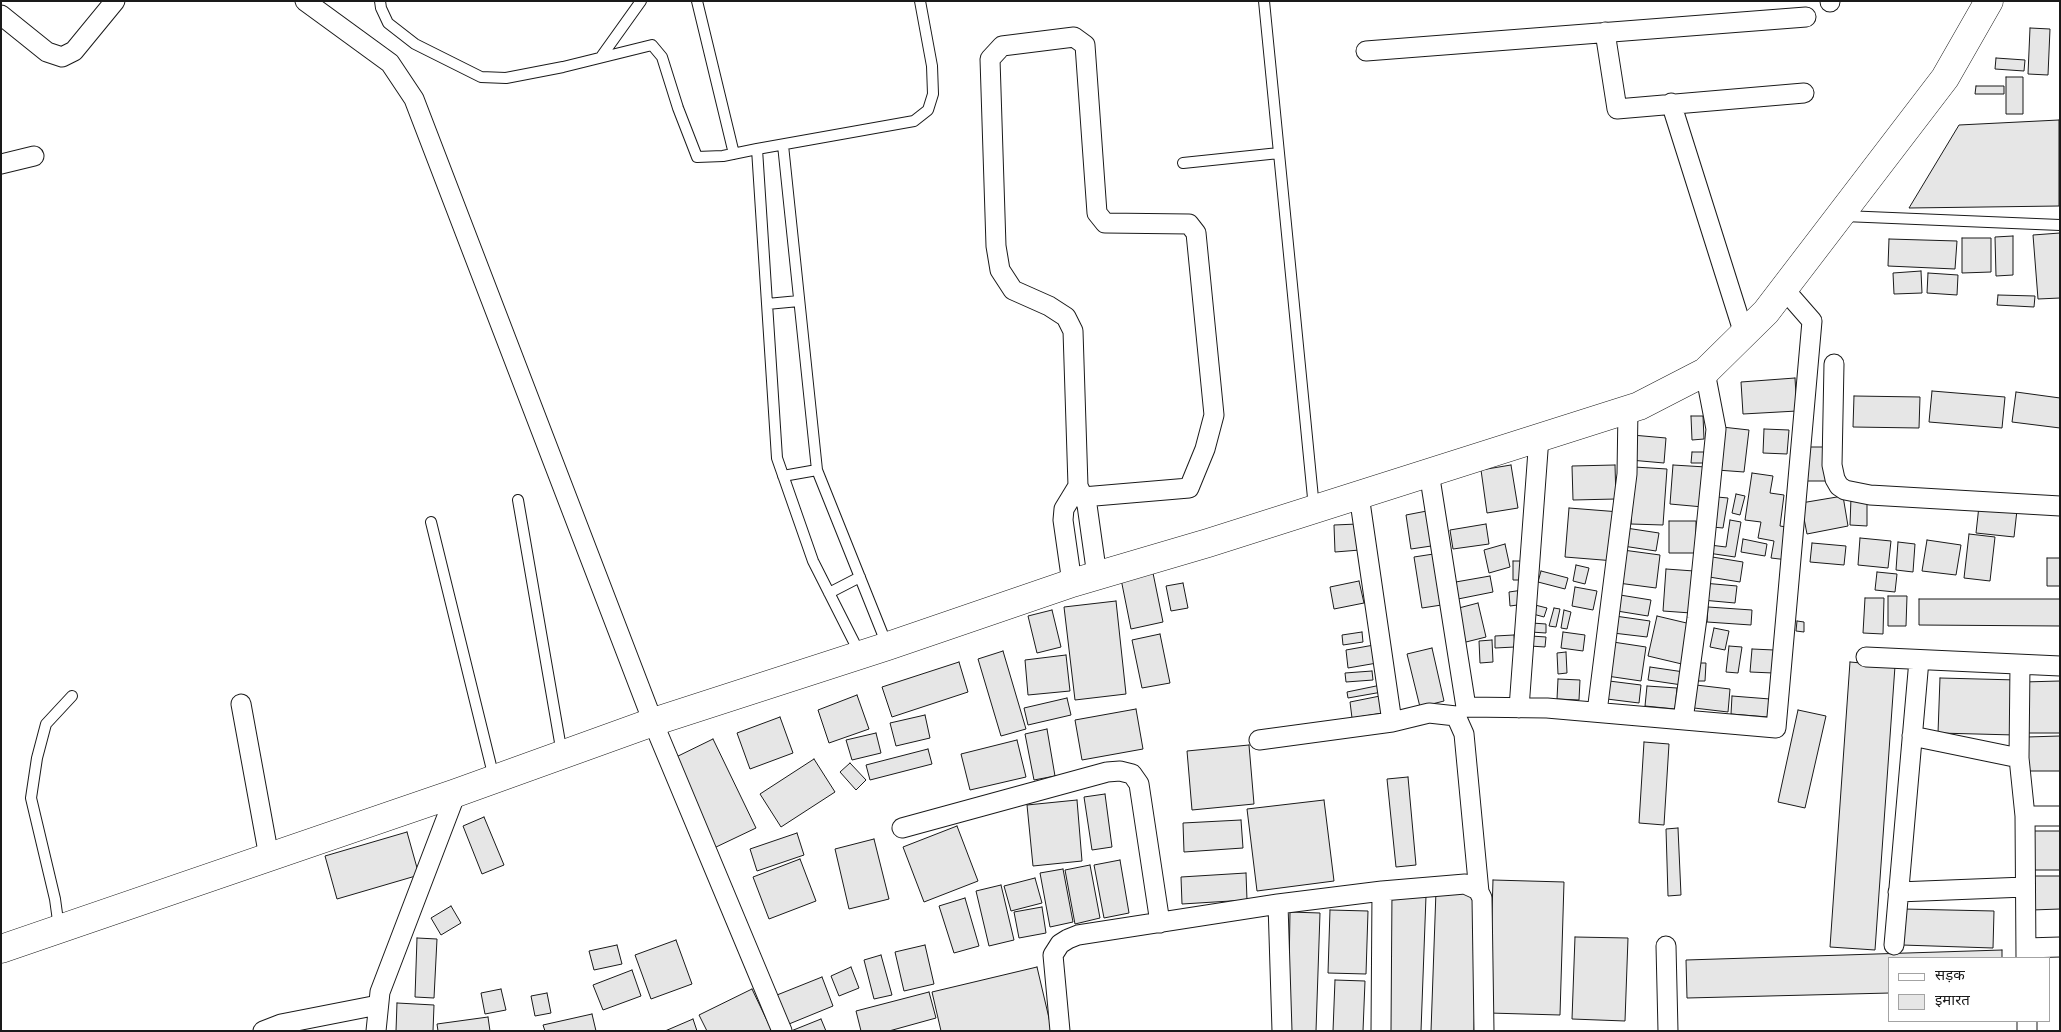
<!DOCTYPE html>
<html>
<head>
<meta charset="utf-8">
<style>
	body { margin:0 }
	#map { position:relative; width:2061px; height:1032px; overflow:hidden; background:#fff; font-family:"Alegreya Sans","Noto Sans Devanagari",sans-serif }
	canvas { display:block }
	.frame { position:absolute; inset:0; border:2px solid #1a1a1a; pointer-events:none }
	.legend { position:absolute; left:1888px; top:957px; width:162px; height:65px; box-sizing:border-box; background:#fff; border:1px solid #a3a3a3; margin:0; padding:6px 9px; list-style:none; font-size:15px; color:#1a1a1a }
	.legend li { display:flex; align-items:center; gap:10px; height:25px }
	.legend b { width:25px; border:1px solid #a3a3a3 }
</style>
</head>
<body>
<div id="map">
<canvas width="2061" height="1032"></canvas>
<div class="frame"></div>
<ul class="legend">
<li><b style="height:6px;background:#fff"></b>सड़क</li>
<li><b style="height:14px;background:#e6e6e6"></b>इमारत</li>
</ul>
</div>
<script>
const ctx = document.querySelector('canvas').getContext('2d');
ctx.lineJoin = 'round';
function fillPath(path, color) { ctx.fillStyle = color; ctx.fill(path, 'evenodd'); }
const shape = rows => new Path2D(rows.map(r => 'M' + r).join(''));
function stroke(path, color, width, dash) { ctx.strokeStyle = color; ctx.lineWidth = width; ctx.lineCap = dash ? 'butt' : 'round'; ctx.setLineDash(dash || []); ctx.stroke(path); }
const building = shape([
	[2030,28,2050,29,2048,75,2028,74,2030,28],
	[1996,58,2025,60,2024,71,1995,69,1996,58],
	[2006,77,2023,77,2023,114,2006,114,2006,77],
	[1976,86,2004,86,2004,94,1975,94,1976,86],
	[2059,120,2059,206,1909,208,1959,125,2059,120],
	[2060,233,2060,298,2038,299,2033,235,2060,233],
	[2013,236,2013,275,1996,276,1995,237,2013,236],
	[1962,238,1991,238,1991,272,1962,273,1962,238],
	[1889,239,1957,241,1955,269,1888,266,1889,239],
	[1921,271,1922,293,1894,294,1893,273,1921,271],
	[1928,273,1958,275,1957,295,1927,293,1928,273],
	[1998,295,2035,296,2034,307,1997,305,1998,295],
	[1795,378,1797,411,1743,414,1741,382,1795,378],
	[1932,391,2005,397,2002,428,1929,422,1932,391],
	[2016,392,2060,398,2060,428,2012,422,2016,392],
	[1854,396,1920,397,1919,428,1853,427,1854,396],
	[1691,416,1703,416,1704,439,1692,440,1691,416],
	[1722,427,1749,430,1744,472,1717,470,1722,427],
	[1764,429,1789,430,1787,454,1763,453,1764,429],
	[1632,435,1666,438,1664,463,1630,460,1632,435],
	[1804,447,1828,447,1829,481,1804,481,1804,447],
	[1692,452,1705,452,1704,463,1691,463,1692,452],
	[1511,465,1518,508,1487,513,1481,470,1511,465],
	[1615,465,1616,499,1573,500,1572,466,1615,465],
	[1673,465,1706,467,1703,507,1670,504,1673,465],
	[1634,467,1667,469,1663,525,1631,524,1634,467],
	[1752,473,1773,476,1770,493,1784,495,1780,526,1793,528,1788,560,1771,558,1774,541,1758,538,1761,522,1745,520,1752,473],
	[1736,494,1745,496,1740,515,1732,513,1736,494],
	[1843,496,1848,526,1807,534,1801,503,1843,496],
	[1717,497,1728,498,1723,528,1712,527,1717,497],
	[1851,498,1867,499,1867,526,1850,525,1851,498],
	[1979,506,2017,510,2014,537,1976,533,1979,506],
	[1569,508,1620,512,1615,561,1565,557,1569,508],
	[1432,510,1438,545,1411,549,1406,515,1432,510],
	[1730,520,1741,522,1735,557,1708,553,1710,545,1726,547,1730,520],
	[1669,521,1696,521,1696,553,1669,553,1669,521],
	[1358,524,1360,550,1335,552,1334,525,1358,524],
	[1486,524,1489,544,1453,549,1450,530,1486,524],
	[1626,528,1659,533,1656,551,1623,546,1626,528],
	[1969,534,1995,537,1990,581,1964,578,1969,534],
	[1860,538,1891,541,1888,568,1858,565,1860,538],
	[1743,539,1767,544,1765,556,1741,552,1743,539],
	[1927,540,1961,545,1956,575,1922,571,1927,540],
	[1898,542,1915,544,1913,572,1896,570,1898,542],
	[1812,543,1846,546,1844,565,1810,562,1812,543],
	[1505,544,1510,567,1489,573,1484,550,1505,544],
	[1623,550,1660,555,1656,588,1618,583,1623,550],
	[1440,553,1448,604,1422,608,1414,557,1440,553],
	[1706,556,1743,562,1740,582,1703,576,1706,556],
	[2047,558,2060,558,2060,586,2047,586,2047,558],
	[1513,561,1525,561,1525,580,1513,580,1513,561],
	[1576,565,1589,568,1585,584,1573,581,1576,565],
	[1666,569,1694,571,1691,613,1663,611,1666,569],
	[1541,571,1568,578,1565,589,1538,582,1541,571],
	[1877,572,1897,574,1895,592,1875,590,1877,572],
	[1153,573,1163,622,1131,629,1121,579,1153,573],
	[1490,576,1493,592,1453,600,1450,583,1490,576],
	[1359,581,1364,603,1334,609,1330,587,1359,581],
	[1183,583,1188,608,1171,611,1166,586,1183,583],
	[1703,583,1737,586,1735,603,1702,600,1703,583],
	[1575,587,1597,591,1593,610,1572,606,1575,587],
	[1523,590,1525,604,1510,606,1509,592,1523,590],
	[1620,595,1651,600,1648,616,1617,611,1620,595],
	[1888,596,1907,596,1906,626,1888,626,1888,596],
	[1865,598,1884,598,1883,634,1863,633,1865,598],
	[1919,599,2060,599,2060,626,1919,625,1919,599],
	[1116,601,1126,694,1075,700,1064,607,1116,601],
	[1478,603,1486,637,1462,643,1455,609,1478,603],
	[1535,605,1547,608,1544,617,1533,614,1535,605],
	[1708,607,1752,610,1751,625,1707,622,1708,607],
	[1554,608,1560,609,1556,627,1549,626,1554,608],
	[1052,610,1061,647,1037,653,1028,616,1052,610],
	[1564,610,1571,612,1567,629,1561,628,1564,610],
	[1615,616,1650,621,1647,637,1613,633,1615,616],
	[1657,616,1695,625,1686,665,1648,656,1657,616],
	[1797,621,1804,622,1804,632,1796,631,1797,621],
	[1532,623,1546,624,1546,633,1531,632,1532,623],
	[1714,628,1729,631,1725,650,1710,647,1714,628],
	[1362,632,1363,642,1343,645,1342,635,1362,632],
	[1563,632,1585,635,1583,651,1561,648,1563,632],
	[1160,634,1170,683,1142,688,1132,640,1160,634],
	[1514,635,1515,647,1495,648,1495,636,1514,635],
	[1531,636,1546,637,1545,647,1530,646,1531,636],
	[1492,640,1493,662,1480,663,1479,641,1492,640],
	[1613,642,1646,647,1641,681,1607,676,1613,642],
	[1374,645,1377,663,1348,668,1346,650,1374,645],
	[1729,646,1742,647,1738,673,1726,672,1729,646],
	[1432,648,1444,701,1420,707,1407,654,1432,648],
	[1752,649,1774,650,1773,673,1750,672,1752,649],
	[1003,651,1026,729,1001,736,978,659,1003,651],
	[1566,652,1567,673,1558,674,1557,653,1566,652],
	[1066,655,1070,691,1028,695,1025,660,1066,655],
	[959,662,968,692,892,717,882,687,959,662],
	[1850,662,1895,666,1875,950,1830,947,1850,662],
	[1693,663,1706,663,1705,681,1693,681,1693,663],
	[1650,667,1684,672,1682,685,1648,680,1650,667],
	[1372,671,1373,680,1346,682,1345,673,1372,671],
	[1940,678,2017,680,2015,735,1938,733,1940,678],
	[1558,679,1580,680,1579,700,1557,699,1558,679],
	[1609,681,1641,685,1639,703,1607,699,1609,681],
	[2060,681,2060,733,2024,733,2023,682,2060,681],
	[1381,685,1382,692,1348,698,1347,692,1381,685],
	[1696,685,1730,689,1728,712,1694,708,1696,685],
	[1647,686,1677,688,1675,709,1645,706,1647,686],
	[857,695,869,729,829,743,818,710,857,695],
	[1380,696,1383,713,1352,718,1350,702,1380,696],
	[1732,696,1770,699,1768,717,1731,714,1732,696],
	[1067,698,1071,715,1028,725,1024,708,1067,698],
	[1136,709,1143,749,1082,760,1075,720,1136,709],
	[1798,710,1826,716,1805,808,1778,802,1798,710],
	[925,715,930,738,896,746,890,723,925,715],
	[780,717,793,753,750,769,737,733,780,717],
	[1047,729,1055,776,1034,780,1025,734,1047,729],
	[876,733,881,753,852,760,846,740,876,733],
	[2060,736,2060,771,2027,771,2027,737,2060,736],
	[713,739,756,828,714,848,672,759,713,739],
	[1017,740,1026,777,970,790,961,754,1017,740],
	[1644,742,1669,744,1664,825,1639,823,1644,742],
	[1249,745,1254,804,1192,810,1187,751,1249,745],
	[928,749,932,764,870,780,866,765,928,749],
	[814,759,835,792,781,827,760,794,814,759],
	[850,763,866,780,856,790,840,772,850,763],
	[1408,777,1416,865,1396,867,1387,779,1408,777],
	[1105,794,1112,847,1092,850,1084,797,1105,794],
	[1077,800,1082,861,1033,866,1027,805,1077,800],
	[1324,800,1334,881,1257,891,1247,809,1324,800],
	[484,817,504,865,482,874,463,826,484,817],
	[1241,820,1243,848,1184,852,1183,823,1241,820],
	[957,826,978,881,924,902,903,847,957,826],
	[1678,828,1681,895,1668,896,1666,829,1678,828],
	[2032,831,2060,831,2060,870,2033,870,2032,831],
	[407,832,419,875,337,899,325,856,407,832],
	[797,833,804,855,757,871,750,849,797,833],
	[874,839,889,899,849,909,835,849,874,839],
	[800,859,816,901,769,919,753,877,800,859],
	[1120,860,1129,913,1104,918,1094,865,1120,860],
	[1090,865,1100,918,1075,924,1065,870,1090,865],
	[1063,869,1073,922,1050,927,1040,873,1063,869],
	[1246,873,1247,900,1182,904,1181,877,1246,873],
	[2032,876,2060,876,2060,909,2032,910,2032,876],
	[1035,878,1042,903,1011,911,1004,886,1035,878],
	[1493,880,1564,882,1560,1015,1489,1013,1493,880],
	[1001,885,1014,940,989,946,976,891,1001,885],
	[1436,891,1478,892,1474,1031,1431,1031,1436,891],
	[1391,895,1426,896,1421,1031,1387,1031,1391,895],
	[965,898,979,946,954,953,939,906,965,898],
	[451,906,461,923,441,935,431,918,451,906],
	[1042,907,1046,933,1019,938,1014,912,1042,907],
	[1903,909,1994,911,1993,948,1902,945,1903,909],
	[1330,910,1368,911,1366,974,1328,973,1330,910],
	[1290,912,1320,913,1316,1031,1288,1031,1290,912],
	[1575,937,1628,938,1625,1021,1572,1019,1575,937],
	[417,938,437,939,434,998,415,997,417,938],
	[676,940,692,984,651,999,635,955,676,940],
	[617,945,622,964,594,970,589,951,617,945],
	[925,945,934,984,904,991,895,952,925,945],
	[2002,950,2002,958,1890,958,1890,993,1687,998,1686,960,2002,950],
	[881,955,892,995,874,999,864,960,881,955],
	[851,967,859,988,839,996,831,976,851,967],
	[1037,967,1052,1031,941,1031,932,992,1037,967],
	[632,970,641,996,603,1010,593,985,632,970],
	[822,977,833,1006,789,1024,777,995,822,977],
	[1335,980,1365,981,1363,1031,1333,1031,1335,980],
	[501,989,506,1010,485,1014,481,993,501,989],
	[752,989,772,1031,707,1031,699,1015,752,989],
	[929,992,936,1018,889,1031,861,1031,856,1011,929,992],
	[547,993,551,1013,535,1016,531,996,547,993],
	[397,1003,434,1005,433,1031,396,1031,397,1003],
	[592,1014,596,1031,545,1031,543,1025,592,1014],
	[488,1017,490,1031,438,1031,437,1024,488,1017],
	[693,1019,697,1031,665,1031,693,1019],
	[821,1019,826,1031,791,1031,821,1019]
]);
fillPath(building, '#e6e6e6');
stroke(building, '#1a1a1a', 1);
const lane = shape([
	[380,1,381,8,388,23,415,44,481,77,506,78,563,67,652,45,662,57,678,108,697,157,723,156,757,149,777,458,813,561,860,654],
	[697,1,734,154],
	[1264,1,1314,508],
	[601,57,641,1],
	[783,145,817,470,887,645],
	[757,149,914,121,928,110,933,94,932,66,920,1],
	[1183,163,1279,153],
	[1844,216,2060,225],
	[767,304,799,301],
	[783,476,817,470],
	[518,500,562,754],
	[431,522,494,778],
	[829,593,860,577],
	[59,928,55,899,31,798,37,758,46,724,72,696]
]);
const street = shape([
	[305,1,390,63,414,99,653,722,782,1031],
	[1830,1,1830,2],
	[1,15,47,52,62,57,74,51,115,1],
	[1605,32,1617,109,1804,93],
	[1366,51,1806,17],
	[1671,103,1744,334],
	[1,164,34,156],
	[1834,364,1832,465,1835,479,1839,486,1845,490,1870,495,2060,506],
	[1429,472,1466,707,1547,708,1776,728,1812,321,1784,289],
	[1359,495,1392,722],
	[1083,497,1189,488,1205,449,1214,415,1196,233,1189,224,1105,223,1097,213,1085,45,1074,37,1002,46,990,59,996,246,1000,270,1013,290,1049,306,1066,317,1073,331,1078,486,1087,505,1097,576],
	[1072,583,1063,520,1064,509,1078,486],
	[1866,657,2060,666],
	[2020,665,2019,758,2025,816,2026,958],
	[241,704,269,857],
	[1519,708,1539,437],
	[1597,712,1627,474,1628,409],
	[1683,720,1697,618,1716,429,1705,372],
	[1912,736,2019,758],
	[1259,740,1392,722,1429,713,1456,716,1464,734,1479,892],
	[2025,816,2060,816],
	[902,828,1107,772,1120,771,1132,774,1139,784,1160,923],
	[1898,892,2025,887],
	[1278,904,1382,891,1465,884,1478,890,1482,898,1484,1031],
	[1894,945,1919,660],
	[1666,946,1668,1031],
	[2026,948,2060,947],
	[2027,1021,2027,1031],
	[263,1031,281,1024,378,1005],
	[376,1031,380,992,456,793],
	[1060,1031,1053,955,1060,944,1068,939,1078,935,1278,904,1282,1031],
	[1381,1031,1382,891]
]);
const secondary = shape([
	[1,949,456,793,653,722,888,646,1072,583,1208,543,1639,406,1705,372,1766,312,1945,78,1989,1]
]);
stroke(lane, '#1a1a1a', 12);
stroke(street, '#1a1a1a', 21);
stroke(secondary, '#1a1a1a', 29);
stroke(lane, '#fff', 10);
stroke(street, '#fff', 19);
stroke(secondary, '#fff', 28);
</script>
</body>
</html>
